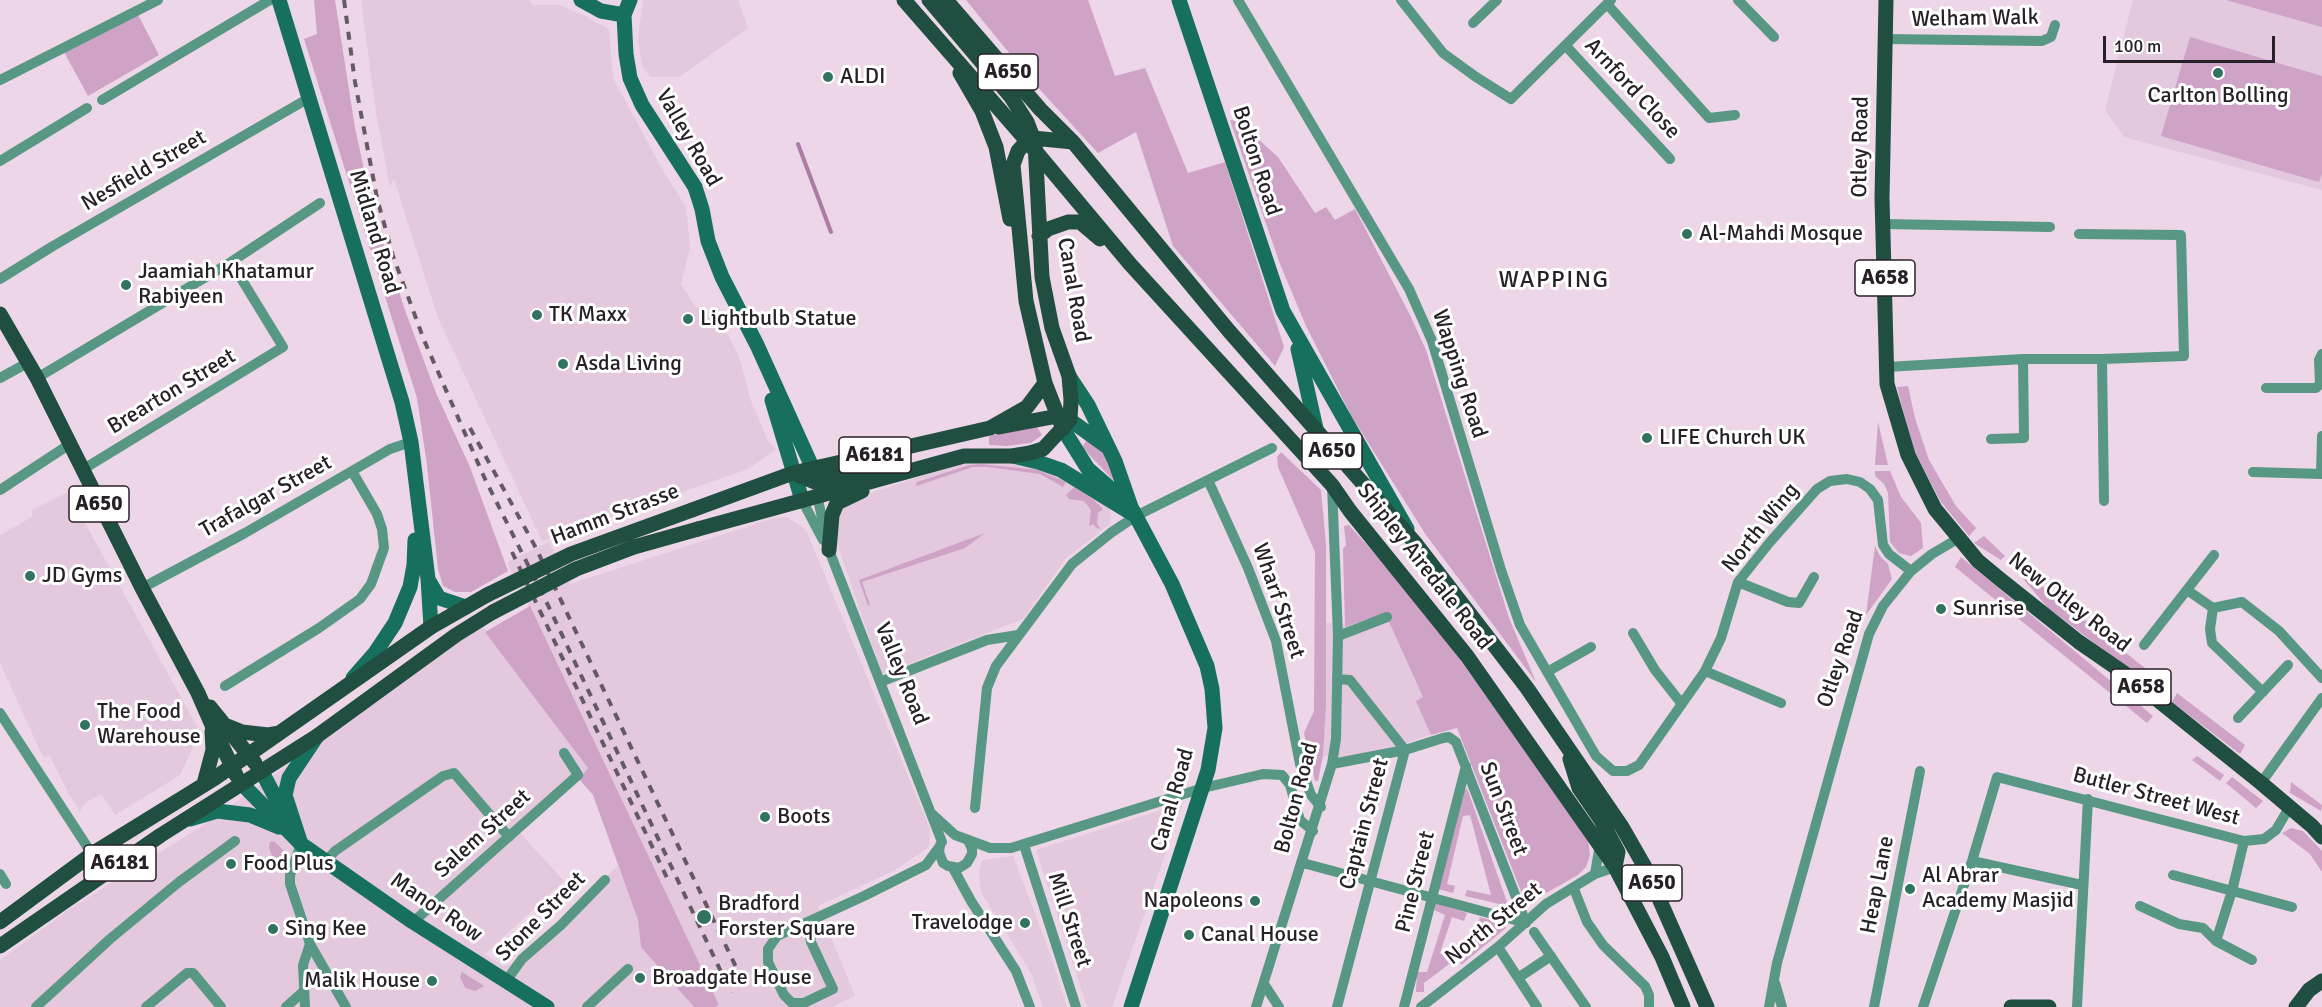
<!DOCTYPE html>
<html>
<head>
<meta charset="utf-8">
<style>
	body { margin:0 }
	#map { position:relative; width:2322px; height:1007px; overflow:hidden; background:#ecd6e8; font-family:Signika,sans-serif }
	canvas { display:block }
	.scale { position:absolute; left:2103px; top:36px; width:172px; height:27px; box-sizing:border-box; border:3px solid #282027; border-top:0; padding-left:8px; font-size:18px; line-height:21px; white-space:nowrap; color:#282027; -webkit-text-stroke:4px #fff; paint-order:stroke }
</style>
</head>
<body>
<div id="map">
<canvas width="2322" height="1007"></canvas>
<div class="scale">100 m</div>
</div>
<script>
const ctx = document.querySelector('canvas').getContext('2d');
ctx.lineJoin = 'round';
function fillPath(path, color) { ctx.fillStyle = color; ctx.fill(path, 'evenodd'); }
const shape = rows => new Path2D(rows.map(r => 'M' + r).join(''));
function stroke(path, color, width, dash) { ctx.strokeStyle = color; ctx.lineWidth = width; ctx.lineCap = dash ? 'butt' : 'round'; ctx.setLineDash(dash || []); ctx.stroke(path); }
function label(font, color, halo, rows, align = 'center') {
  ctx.font = font + ' Signika,sans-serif'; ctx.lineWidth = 6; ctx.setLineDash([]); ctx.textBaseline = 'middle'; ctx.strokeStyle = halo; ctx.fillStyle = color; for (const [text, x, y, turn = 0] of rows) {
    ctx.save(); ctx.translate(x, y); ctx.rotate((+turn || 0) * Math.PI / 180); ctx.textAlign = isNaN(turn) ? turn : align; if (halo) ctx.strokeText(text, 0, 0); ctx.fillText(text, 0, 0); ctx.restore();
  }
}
fillPath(shape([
	[361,0,529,0,533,5,560,5,587,17,609,29,613,78,662,169,686,207,690,247,681,284,695,307,718,315,739,357,751,401,768,441,776,449,748,469,542,541,438,318,394,179,390,187,376,112],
	[643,0,738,0,748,28,679,77,650,77,642,66,638,38],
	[2133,0,2322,0,2322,190,2124,137,2105,110],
	[994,459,1042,466,1109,506,1111,518,1109,525,1066,558,1023,619,882,674,838,546,834,532,835,519,849,500,971,460],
	[68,492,200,732,180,775,115,815,101,794,85,803,80,811,69,794,50,756,43,757,0,663,0,535,32,517,32,510],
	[787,517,806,530,930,829,929,847,895,870,818,906,855,996,832,1007,715,1007,719,1005,507,562,549,542,570,584,774,518],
	[1385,612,1439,731,1392,749,1344,757,1323,756,1326,706,1326,623,1344,624,1345,627],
	[482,625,588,768,579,779,519,832,564,881,485,954,504,966,511,964,618,866,638,920,641,947,694,1007,0,1007,0,960,73,907,205,824,412,677,427,663],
	[1180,804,1182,806,1112,1007,1087,1007,1036,850],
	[1013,856,1050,953,1067,1007,1043,1007,1031,973,981,892,979,873,981,862,984,860]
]), '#e3c8de');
fillPath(shape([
	[314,0,335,0,355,128,374,215,406,313,436,393,470,467,508,571,471,592,455,592,443,586,438,569,427,465,417,398,304,39,317,34],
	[966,0,1088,0,1115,76,1145,68,1188,173,1225,162,1284,347,1275,366,1173,246,1136,132,1098,153,1032,81],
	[2226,0,2322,0,2322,27],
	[137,13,159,55,88,96,64,52],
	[2190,37,2322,76,2322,173,2319,182,2161,136],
	[1230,120,1238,121,1278,157,1315,213,1326,207,1335,220,1355,209,1410,315,1426,350,1509,618,1536,682,1426,535,1352,417,1306,326,1280,264],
	[1908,386,1915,418,1929,460,1956,506,1976,528,1969,536,1941,502,1913,449,1897,387],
	[1878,422,1888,465,1875,465],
	[1035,424,1042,435,1031,443,1007,446,989,445,989,436],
	[1087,440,1103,451,1119,477,1113,480,1082,447],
	[1281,452,1321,490,1326,544,1326,706,1323,756,1318,781,1315,781,1304,733,1314,711,1315,552,1278,467,1277,457],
	[981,464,1038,470,1066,482,1063,487,1040,474,988,467,973,467,916,486,917,482,969,465],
	[1875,471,1890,471,1901,497,1921,523,1923,548,1911,556,1899,553,1890,542,1888,493,1884,484,1875,476],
	[1074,487,1094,500,1103,509,1098,513,1097,524,1100,528,1098,529,1093,524,1089,526,1091,510,1084,501,1069,499,1066,495],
	[1349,525,1421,605,1588,839,1590,855,1586,867,1578,875,1530,902,1524,899,1457,728,1431,735,1416,701,1423,697,1385,613,1345,627,1343,549,1346,545,1344,526],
	[985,533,965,548,862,582,870,605,868,606,859,580],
	[1984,536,2005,556,2001,560,1974,543],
	[1875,546,1880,556,1888,564,1892,579,1866,615],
	[1961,557,2153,716,2147,723,1955,567],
	[2022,570,2170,688,2164,696,2047,607,2019,574],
	[530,606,719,1005,715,1007,694,1007,641,947,638,920,593,795,579,779,588,768,485,632],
	[2177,693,2245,745,2240,754,2172,702],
	[2197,756,2224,775,2220,781,2192,760],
	[2232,777,2263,801,2256,808,2226,783],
	[2291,782,2322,805,2321,811,2290,793],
	[1467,788,1507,902,1504,905,1465,896,1467,890,1491,895,1470,815,1463,816,1447,884,1455,886,1453,893,1438,889,1464,791],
	[2291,828,2303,831,2322,851,2322,872,2310,854,2282,833],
	[274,841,285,852,280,868,276,867,269,847,270,842],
	[1435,903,1467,913,1464,921,1452,917,1440,953,1451,959,1455,956,1456,959,1424,983,1424,992,1416,992,1417,972,1427,972,1445,915,1434,910],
	[1480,917,1504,924,1506,928,1461,965,1457,954,1487,929,1477,925],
	[462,972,484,986,475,991,465,988,460,977]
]), '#cea3c6');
stroke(shape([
	[798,144,831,232]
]), '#ab7ca3', 4);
stroke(shape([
	[1238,0,1409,289,1432,341,1501,570,1520,625,1596,756,1613,771,1627,771,1639,765,1705,671,1721,638,1738,582,1770,542,1817,489,1830,481,1847,479,1860,482,1870,489,1878,500,1883,545,1889,554,1911,571],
	[1401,0,1443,53,1476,77,1511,99,1611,0],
	[1738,0,1774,37],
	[1607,4,1709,118,1735,115],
	[1473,23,1497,0],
	[1885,39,2042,41,2051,37,2055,25],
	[1566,46,1670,159],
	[0,80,158,0],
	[102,100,270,0],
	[0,161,87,108],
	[1884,224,2050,227],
	[0,279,53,246,309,98],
	[2102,359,2104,501],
	[1887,367,2023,359,2102,359,2184,356,2181,235,2079,234],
	[0,378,29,362],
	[37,378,231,262,320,203],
	[2266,388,2316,388,2320,384,2319,360,2322,354],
	[1991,439,2024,438,2023,359],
	[82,470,283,347,231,262],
	[2253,472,2322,474],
	[2321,474,2322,436],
	[1208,480,1248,568,1276,641,1300,764,1311,795,1321,807],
	[0,490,70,444],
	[817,495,829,550,942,842],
	[802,500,823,540],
	[1738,582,1788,602,1799,603,1814,577],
	[142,588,245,533,390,449,411,442],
	[2187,590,2213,608],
	[2213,608,2242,602,2279,631,2322,678],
	[2213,608,2210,629,2212,643,2263,692],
	[1633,633,1655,670,1681,703],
	[1338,636,1387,617],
	[2144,645,2214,555],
	[1705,671,1781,703],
	[1547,672,1591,647],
	[1337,679,1350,680,1405,750,1337,1007],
	[880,682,987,640,1018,635],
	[225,686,319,628,360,599,371,584,384,548,382,529,377,514,352,471],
	[0,713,92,854,106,872],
	[2238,718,2288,665],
	[1332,764,1405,750,1443,738,1449,737,1456,742,1526,923],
	[2261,783,2322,698],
	[975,808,987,688,996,666,1072,564,1112,532,1136,516,1272,448],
	[932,814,955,835,990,848,1011,848,1203,788,1263,774,1282,775,1290,785,1300,820,1313,831],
	[301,844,290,875,290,884,310,944,346,1007],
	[940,845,939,852,943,863,948,866,959,868,967,863,972,854,972,849,968,840],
	[1024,845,1076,1007],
	[326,861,335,851,443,776,454,773,509,837],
	[1972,861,2082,885],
	[1303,863,1526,923],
	[953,868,971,901,1016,971,1030,1007],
	[0,874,6,884],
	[1595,874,1600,844],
	[2173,875,2292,907],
	[1574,889,1587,922,1603,945,1645,986,1649,995,1649,1007],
	[2140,906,2179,924,2203,928,2216,941,2252,960],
	[813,920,810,936,811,942,833,989,804,1003,792,1003,784,995,768,962,768,949,777,936,864,896,926,865,940,846],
	[413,922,578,775,564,753],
	[1534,932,1586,1007],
	[2216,941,2232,891,2244,841],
	[1498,947,1537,1007],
	[1518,978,1551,956],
	[506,981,522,959,561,925,605,880],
	[1775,983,1782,1007],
	[1264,984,1279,1007],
	[36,1007,110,939,179,882,235,841],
	[146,1007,187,973,193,973,221,1007],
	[286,1007,304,991],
	[305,1007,303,965,310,944],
	[587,1007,628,969],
	[1256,1007,1332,764,1336,739,1338,636,1332,486],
	[1404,1007,1466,766],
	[1421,1007,1498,947,1546,904,1595,874,1615,867],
	[1769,1007,1777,963,1869,634,1883,606,1911,571,1932,554,1959,538],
	[1874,1007,1920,771],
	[1923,1007,1972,861,1997,777,2244,841,2264,839,2276,830,2290,806],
	[2077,1007,2088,799]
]), '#579784', 10);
stroke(shape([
	[279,0,402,402,411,442,428,579,431,627],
	[581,0,601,11,624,15],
	[630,0,624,15,626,54,630,78,642,105,695,187,702,209,708,241,722,277,757,345,813,469,815,480],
	[1179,0,1283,311,1407,529],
	[1298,349,1317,433],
	[1069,376,1088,405,1115,461,1131,507,1172,584,1207,666,1212,689,1215,728,1208,770,1131,1007],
	[772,400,802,500],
	[1070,420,1106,446],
	[1063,429,1088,469,1127,503],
	[1013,456,1038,462,1061,470,1136,516],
	[429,581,439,598,466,607],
	[353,678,375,653,395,623,410,587,414,565,415,540],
	[262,772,283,812],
	[243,785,301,844,413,922,547,1007],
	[190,819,217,811,250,815,279,827],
	[300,841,285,795,289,778,317,736]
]), '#16705b', 15);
stroke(shape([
	[904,0,1027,141,1130,264,1332,485,1350,511,1467,656,1615,867,1662,957,1683,1007],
	[946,0,1040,109,1073,142,1229,331,1416,544,1527,688,1622,827,1646,869,1707,1007],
	[1886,0,1882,198,1887,384,1908,455,1935,509,1978,561,2001,580,2079,642,2124,673,2261,783,2312,826,2322,837],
	[960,73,982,111,996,147,1010,219],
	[1039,236,1048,229,1068,222,1080,222,1100,239],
	[0,314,37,378,142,588,198,693,212,725,236,775],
	[999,427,1058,416,1066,418],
	[1063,429,1045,383,1026,301,1013,165,1018,151,1027,141,1033,138,1073,142],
	[793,473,815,482,869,470,891,472],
	[692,510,793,473,990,428,1027,407,1045,383],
	[698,529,964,456,1012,456,1030,453,1043,449,1070,420,1071,400,1069,376,1052,328,1042,277,1035,143,1027,122,1011,97,929,0],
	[829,550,832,515,837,503,862,491],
	[210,707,255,763],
	[227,726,242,732,268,735,280,733],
	[1570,759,1579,788,1601,820,1618,852,1615,867],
	[204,784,213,750,212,731],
	[0,922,92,854,215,778,431,627,487,595],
	[0,946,161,835,317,736,456,635,493,612],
	[2011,1007,2049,1007],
	[2296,1007,2309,990,2322,981]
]), '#204e41', 15);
stroke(shape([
	[344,0,355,82,377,198,393,256,424,340,485,479,546,601,731,993],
	[470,428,536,548,745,986],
	[512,552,669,882]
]), '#655963', 4, [8, 8]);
stroke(shape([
	[487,595,571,554,692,510],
	[493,612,576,569,634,547,698,529]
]), '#204e41', 15);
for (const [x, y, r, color] of [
	[2218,73,6,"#327260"],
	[828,77,6,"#327260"],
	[1687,234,6,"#327260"],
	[126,285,6,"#327260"],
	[537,315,6,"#327260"],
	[688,319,6,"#327260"],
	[563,364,6,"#327260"],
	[1647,438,6,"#327260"],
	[30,576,6,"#327260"],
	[1941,609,6,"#327260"],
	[85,725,6,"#327260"],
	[765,817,6,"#327260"],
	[231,864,6,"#327260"],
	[1910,889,6,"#327260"],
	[1255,901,6,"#327260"],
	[704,917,8,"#327260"],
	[1025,923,6,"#327260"],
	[273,929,6,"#327260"],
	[1189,935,6,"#327260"],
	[640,978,6,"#327260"],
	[432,981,6,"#327260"]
]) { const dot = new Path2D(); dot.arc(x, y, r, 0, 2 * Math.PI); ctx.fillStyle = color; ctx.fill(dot); stroke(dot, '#fff', 2); }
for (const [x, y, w] of [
	[1008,72,60],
	[1885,278,60],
	[1332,451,60],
	[875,455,72],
	[99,504,60],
	[2141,687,60],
	[120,863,72],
	[1652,883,60]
]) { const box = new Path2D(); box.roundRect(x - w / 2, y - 18, w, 36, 4.5); ctx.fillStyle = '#fff'; ctx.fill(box); stroke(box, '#282027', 1.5); }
label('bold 21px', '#282027', null, [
	["A650",1008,72],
	["A658",1885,278],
	["A650",1332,451],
	["A6181",875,455],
	["A650",99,504],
	["A658",2141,687],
	["A6181",120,863],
	["A650",1652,883]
]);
label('22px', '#282027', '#fff', [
	["Welham Walk",1975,19,-1],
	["Arnford Close",1632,89,47],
	["Valley Road",688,138,60],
	["Otley Road",1861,147,-89],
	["Bolton Road",1256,161,72],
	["Nesfield Street",144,171,-30],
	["Midland Road",374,232,73],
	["Canal Road",1073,290,80],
	["Wapping Road",1459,374,72],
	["Brearton Street",172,392,-31],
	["Trafalgar Street",266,497,-29],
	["Hamm Strasse",615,515,-21],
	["North Wing",1761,528,-51],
	["Shipley Airedale Road",1424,567,52],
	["Wharf Street",1278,601,71],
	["New Otley Road",2069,603,38],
	["Otley Road",1841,659,-71],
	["Valley Road",901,674,68],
	["Butler Street West",2156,797,15],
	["Bolton Road",1297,798,-75],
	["Canal Road",1173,800,-74],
	["Sun Street",1503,809,69],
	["Captain Street",1365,824,-75],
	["Salem Street",483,834,-42],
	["Pine Street",1416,882,-76],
	["Heap Lane",1878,885,-79],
	["Manor Row",436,908,34],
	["Stone Street",541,917,-45],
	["Mill Street",1069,920,72],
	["North Street",1494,924,-39]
]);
label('22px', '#282027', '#fff', [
	["ALDI",840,77],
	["Carlton Bolling",2218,96,"center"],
	["Al‐Mahdi Mosque",1699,234],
	["Jaamiah Khatamur",138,272],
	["Rabiyeen",138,297],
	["TK Maxx",549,315],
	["Lightbulb Statue",700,319],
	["Asda Living",575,364],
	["LIFE Church UK",1659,438],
	["JD Gyms",42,576],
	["Sunrise",1953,609],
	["The Food",97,712],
	["Warehouse",97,737],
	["Boots",777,817],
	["Food Plus",243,864],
	["Al Abrar",1922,876],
	["Academy Masjid",1922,901],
	["Napoleons",1243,901,"right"],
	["Bradford",718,904],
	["Forster Square",718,929],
	["Travelodge",1013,923,"right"],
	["Sing Kee",285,929],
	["Canal House",1201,935],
	["Broadgate House",652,978],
	["Malik House",420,981,"right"]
], 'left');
ctx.letterSpacing = '1.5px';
label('24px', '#282027', '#fff', [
	["WAPPING",1554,281]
]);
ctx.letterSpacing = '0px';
</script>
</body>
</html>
